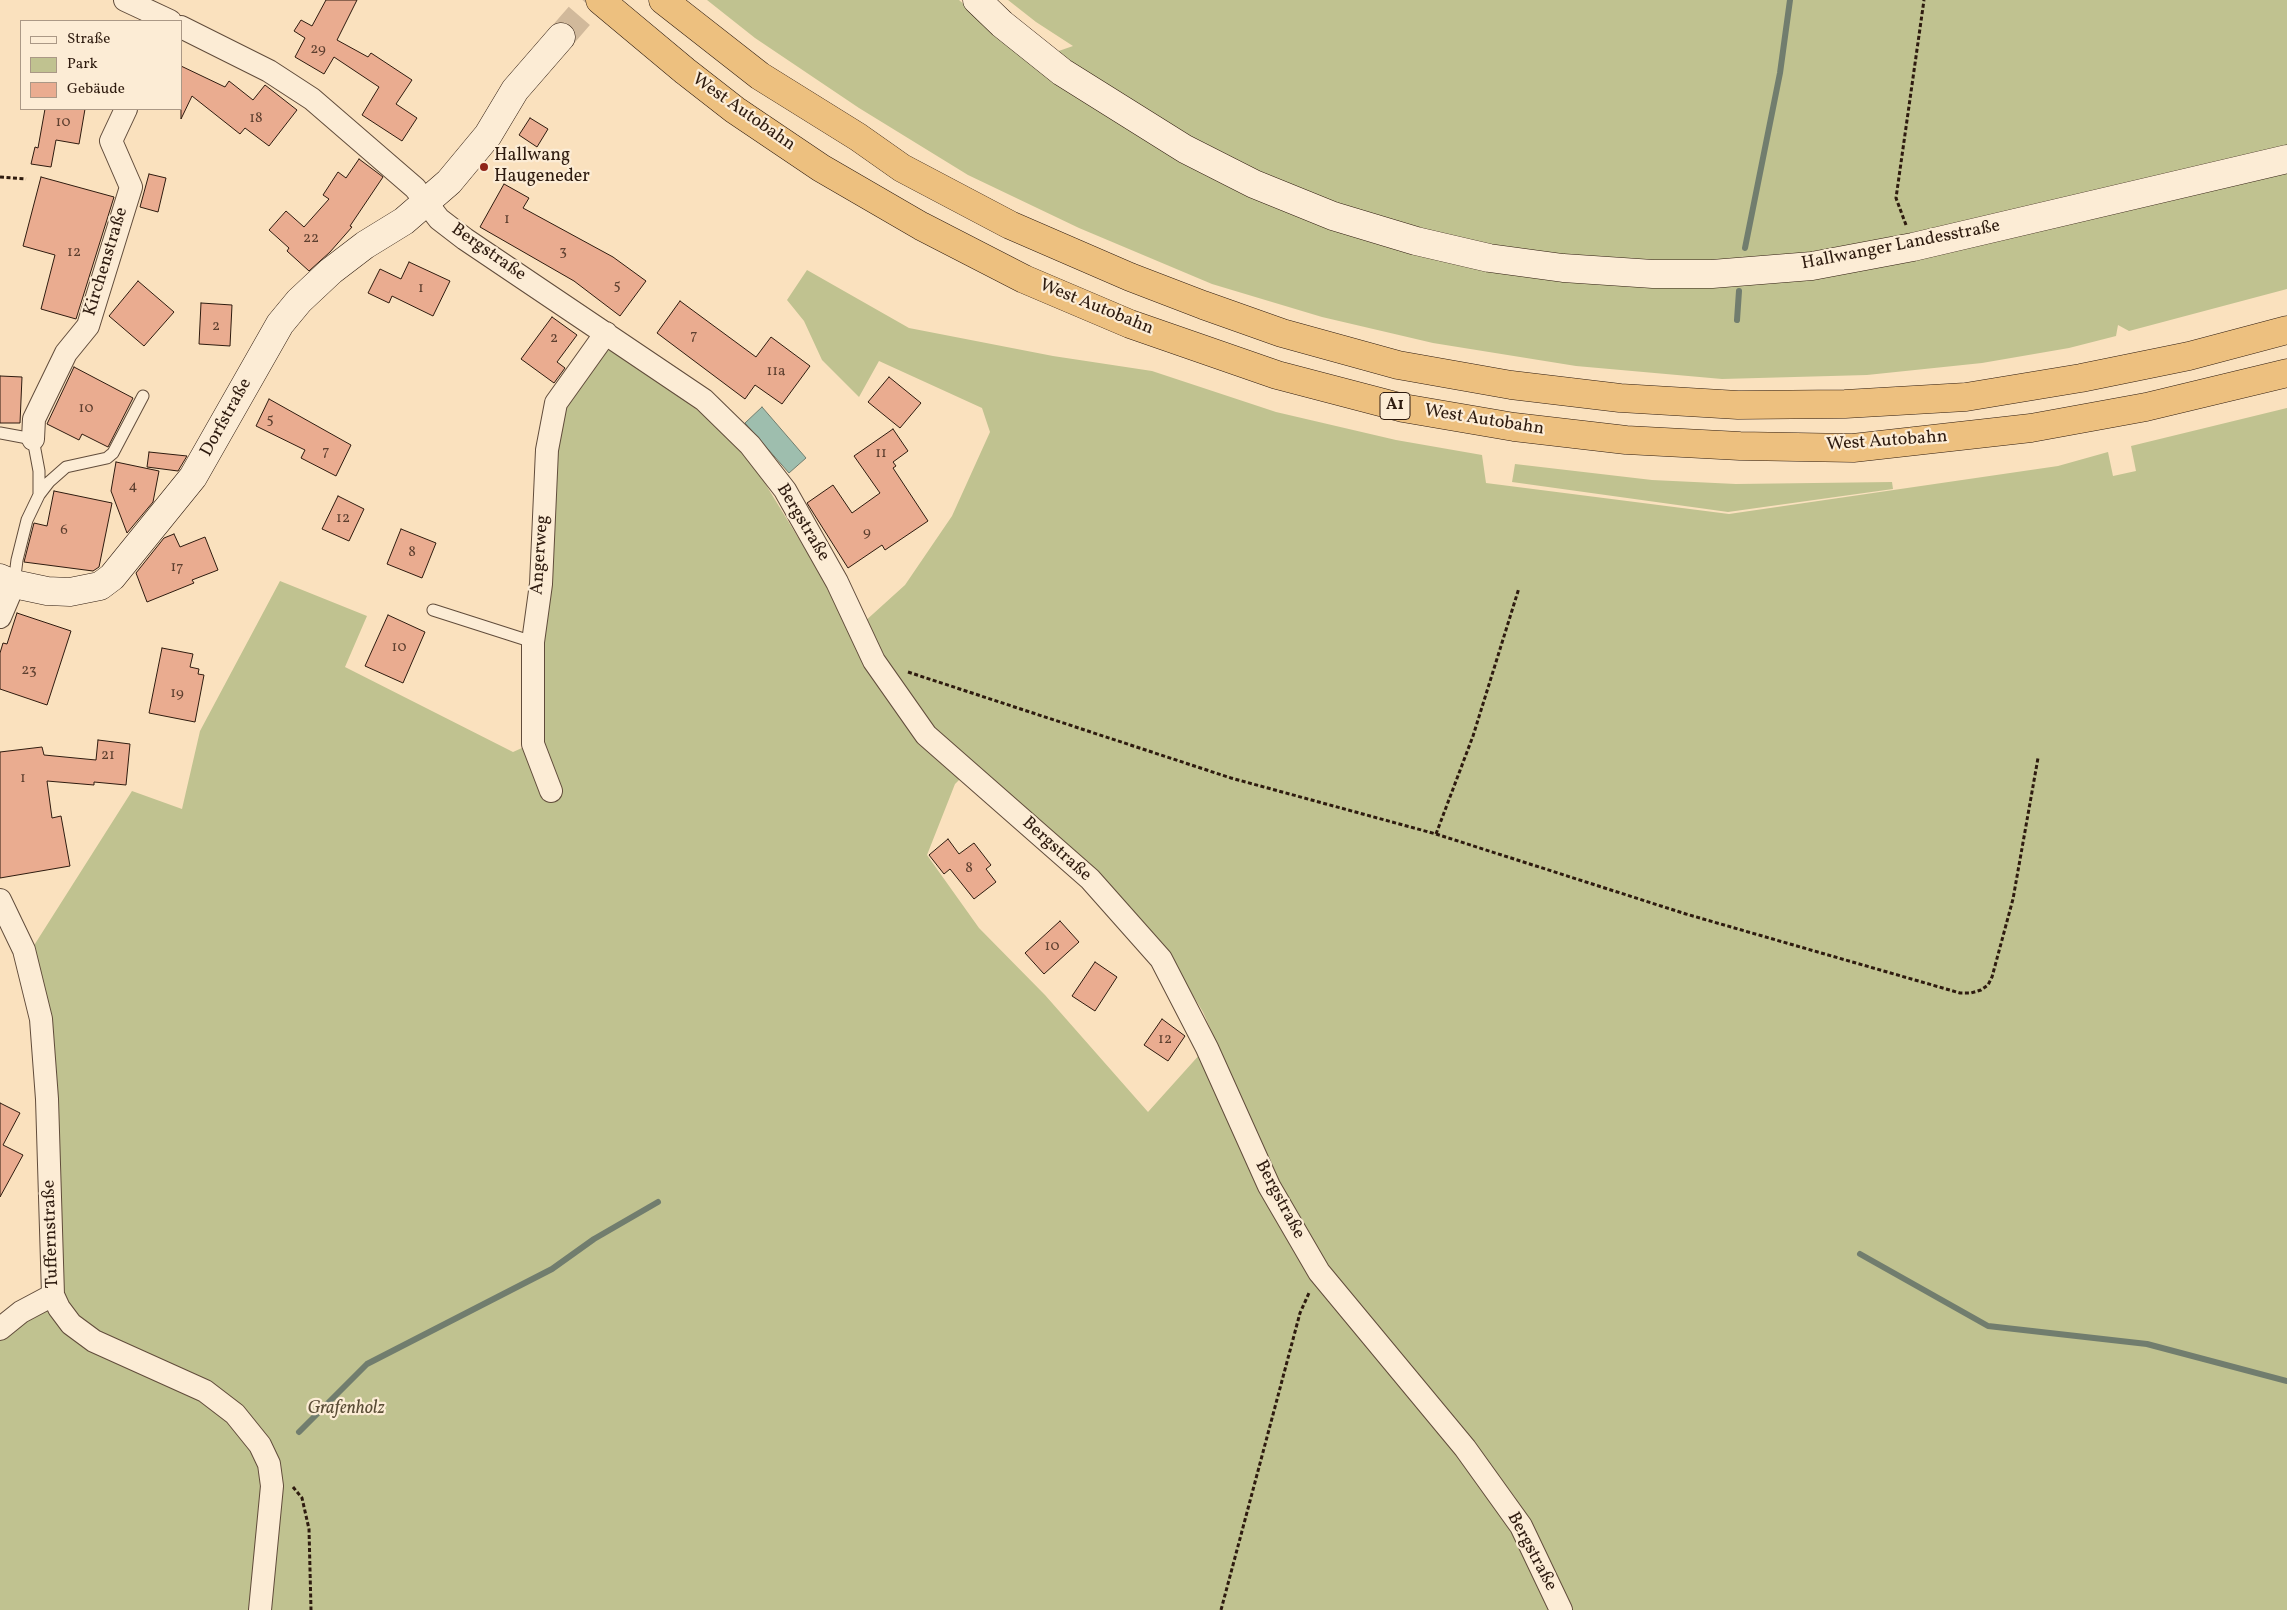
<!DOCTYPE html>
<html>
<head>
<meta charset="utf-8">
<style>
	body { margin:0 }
	#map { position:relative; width:2287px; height:1610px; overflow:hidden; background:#fae1be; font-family:Vollkorn,serif }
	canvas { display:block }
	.legend { position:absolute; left:20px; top:20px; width:162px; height:90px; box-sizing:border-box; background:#fcecd5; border:1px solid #aa9886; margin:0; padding:6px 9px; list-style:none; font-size:15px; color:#2e1b0f }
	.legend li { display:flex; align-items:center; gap:10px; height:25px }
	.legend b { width:25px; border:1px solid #aa9886 }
</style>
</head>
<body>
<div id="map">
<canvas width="2287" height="1610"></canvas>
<ul class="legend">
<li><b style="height:6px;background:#fcecd5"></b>Straße</li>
<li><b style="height:14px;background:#c0c290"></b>Park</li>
<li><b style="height:14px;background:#eaac90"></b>Gebäude</li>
</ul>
</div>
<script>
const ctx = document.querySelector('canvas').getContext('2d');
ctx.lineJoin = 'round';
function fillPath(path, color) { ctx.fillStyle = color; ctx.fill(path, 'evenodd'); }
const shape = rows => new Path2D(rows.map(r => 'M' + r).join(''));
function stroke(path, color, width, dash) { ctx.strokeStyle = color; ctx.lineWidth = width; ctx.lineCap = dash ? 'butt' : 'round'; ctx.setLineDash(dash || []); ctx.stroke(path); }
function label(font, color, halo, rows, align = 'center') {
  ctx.font = font + ' Vollkorn,serif'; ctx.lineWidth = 4.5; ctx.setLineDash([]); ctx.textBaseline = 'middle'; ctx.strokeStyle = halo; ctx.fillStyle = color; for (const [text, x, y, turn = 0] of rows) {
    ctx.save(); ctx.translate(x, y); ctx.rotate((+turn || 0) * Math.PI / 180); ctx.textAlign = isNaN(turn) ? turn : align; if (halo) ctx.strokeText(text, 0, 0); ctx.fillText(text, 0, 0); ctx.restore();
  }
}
fillPath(shape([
	[707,0,959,0,1030,61,1073,46,1036,22,1008,0,2287,0,2287,289,2129,331,2118,325,2116,336,2069,348,1982,363,1867,375,1722,379,1576,366,1433,343,1322,317,1212,284,1079,228,968,175,859,108,755,38],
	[807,270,909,328,1053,356,1152,371,1276,412,1396,440,1482,455,1486,483,1729,514,2058,466,2108,452,2113,476,2136,471,2131,446,2287,408,2287,1610,1573,1610,1514,1496,1472,1442,1340,1289,1280,1186,1203,1012,1171,959,940,736,916,709,863,623,905,585,952,516,990,432,982,408,879,361,859,397,822,360,804,321,787,300],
	[613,349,703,414,735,444,763,480,827,585,848,632,880,690,903,719,961,778,955,784,927,855,979,928,1045,995,1148,1112,1201,1053,1266,1199,1462,1455,1500,1510,1553,1610,0,1610,0,1341,19,1325,62,1269,58,1101,49,1015,33,947,132,791,182,809,200,731,280,581,367,616,345,667,513,752,542,739,549,510,558,420,597,355],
	[1515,464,1652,480,1736,484,1892,482,1893,489,1728,512,1512,482]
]), '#c0c290');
const water = shape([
	[762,407,806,458,789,473,745,423,762,407]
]);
fillPath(water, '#9ebeae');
stroke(water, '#717d6e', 1);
stroke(shape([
	[1745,248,1780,73,1790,0],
	[1737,320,1739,291],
	[1860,1254,1988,1326,2147,1344,2287,1381],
	[299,1432,367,1364,552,1269,594,1239,658,1202]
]), '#717d6e', 6);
const building = shape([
	[326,0,357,0,337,40,368,57,371,53,412,80,396,104,417,118,402,141,362,115,379,87,334,57,324,74,295,57,305,38,294,31,301,20,312,26,326,0],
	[181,66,225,87,229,81,253,100,265,85,297,110,269,146,245,128,240,134,192,96,181,119,181,66],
	[45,109,85,109,79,144,56,140,51,167,31,164,35,147,38,148,45,109],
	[530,118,548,129,537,147,519,135,530,118],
	[359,159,383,177,350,226,352,227,330,252,309,271,287,251,289,248,269,230,286,211,304,227,329,199,323,195,338,172,346,178,359,159],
	[149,174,166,178,158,212,140,207,149,174],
	[41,177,114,197,76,319,41,309,55,255,23,246,41,177],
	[504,184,529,198,523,208,613,257,646,281,620,316,574,281,480,227,504,184],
	[409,262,450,281,433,316,392,296,389,303,368,293,380,269,401,279,409,262],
	[138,281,174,312,144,346,109,316,138,281],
	[680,301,756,357,771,337,810,366,782,404,755,385,745,399,657,333,680,301],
	[201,303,232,305,230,346,199,344,201,303],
	[552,317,577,335,557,362,565,368,554,383,521,359,552,317],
	[74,367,133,398,108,447,82,434,79,440,47,424,74,367],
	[0,376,22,377,20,423,0,423,0,376],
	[889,377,921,403,900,428,868,402,889,377],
	[269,399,351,445,336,476,301,458,305,450,256,426,269,399],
	[893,429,908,451,893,462,896,466,893,468,928,521,885,550,882,545,848,568,807,503,833,485,852,513,880,493,854,456,893,429],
	[149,452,187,456,178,471,147,467,149,452],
	[116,462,159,471,153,502,127,533,111,491,116,462],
	[54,491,112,503,99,567,93,571,24,562,34,523,47,526,54,491],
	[338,496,364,509,349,541,322,529,338,496],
	[401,529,436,543,422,578,387,564,401,529],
	[174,534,180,547,205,537,218,570,192,580,194,583,147,602,136,573,164,538,174,534],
	[17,613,71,631,47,705,0,689,0,653,3,643,7,644,17,613],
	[388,615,425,632,403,683,365,666,388,615],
	[162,648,193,654,190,667,199,669,198,674,204,675,195,722,149,713,162,648],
	[98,740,130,744,126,785,94,782,94,785,47,781,52,818,61,816,70,866,0,878,0,752,42,747,44,755,96,760,98,740],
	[948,839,959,854,974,843,991,865,986,869,996,882,974,899,950,869,944,874,929,855,948,839],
	[1060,921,1079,942,1044,974,1025,953,1060,921],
	[1095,962,1117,977,1095,1011,1072,996,1095,962],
	[1162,1019,1185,1036,1168,1061,1144,1045,1162,1019],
	[0,1103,20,1113,3,1145,23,1155,0,1197,0,1103]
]);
fillPath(building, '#eaac90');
stroke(building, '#2e1b0f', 1);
stroke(shape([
	[561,37,593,0]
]), '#d1b99b', 28, [28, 14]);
const lane = shape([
	[0,433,33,439,39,471,39,495,27,520,17,560,14,584],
	[39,495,49,482,66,467,107,458,113,453,143,396],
	[433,610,533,642]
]);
const street = shape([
	[125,0,170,21],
	[181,27,269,71,312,99,415,188,439,219,465,239,704,400,750,445,785,490,837,582,874,661,926,735,1090,879,1161,959,1207,1048,1269,1186,1319,1272,1465,1448,1521,1526,1561,1610],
	[33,439,34,419,66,353,88,326,131,187,111,141,126,109],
	[0,617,14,584],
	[551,791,533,744,533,642,541,584,547,450,556,403,606,333],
	[0,900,24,950,41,1019,47,1099,53,1295,59,1308,71,1324,94,1341,205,1391,235,1414,260,1445,269,1464,272,1486,260,1610],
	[0,1329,21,1312,53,1295]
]);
const secondary = shape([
	[977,0,1002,24,1062,72,1185,149,1254,184,1333,216,1416,241,1489,258,1563,268,1653,274,1712,274,1812,266,1913,247,2287,159],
	[0,578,14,584,47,591,70,592,100,586,112,577,193,477,280,324,299,301,331,271,365,245,404,221,449,182,488,135,515,90,561,37]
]);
const highway = shape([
	[600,0,685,71,735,110,821,168,921,226,1024,279,1130,324,1277,375,1403,408,1514,427,1626,440,1740,446,1853,448,2031,428,2146,407,2287,373],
	[663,0,760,76,858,137,902,168,1010,225,1130,277,1203,305,1282,333,1398,365,1511,385,1620,398,1738,405,1845,404,1966,397,2081,378,2189,356,2287,330]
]);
stroke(lane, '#614c3b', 13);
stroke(street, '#614c3b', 24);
stroke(secondary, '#2e1b0f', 29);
stroke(highway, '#2e1b0f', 29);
stroke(shape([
	[0,177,26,179],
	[1906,225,1896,198,1924,0],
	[908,672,1231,778,1436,834,1686,914,1960,993,1971,993,1981,990,1988,985,1992,977,2013,899,2038,758],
	[1436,834,1473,736,1519,588],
	[293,1487,302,1498,309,1529,311,1610],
	[1221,1610,1300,1313,1309,1293]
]), '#2e1b0f', 3, [4, 2.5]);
stroke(lane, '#fcecd5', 11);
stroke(street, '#fcecd5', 22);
stroke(secondary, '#fcecd5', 28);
stroke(highway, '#edc07f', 28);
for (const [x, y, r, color] of [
	[484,167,5,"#8f2418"]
]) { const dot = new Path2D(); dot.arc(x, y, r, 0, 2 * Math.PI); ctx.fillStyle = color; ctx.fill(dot); stroke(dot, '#fcecd5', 2); }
label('15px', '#5d3f2f', null, [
	["29",318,50],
	["18",256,119],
	["10",63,123],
	["1",507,220],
	["22",311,239],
	["3",563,252],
	["12",74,253],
	["5",617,286],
	["1",421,289],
	["2",216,327],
	["7",694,336],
	["2",554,339],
	["11a",776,372],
	["10",86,409],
	["5",270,420],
	["7",326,452],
	["11",881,454],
	["4",133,487],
	["12",343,519],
	["6",64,531],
	["9",867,533],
	["8",412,553],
	["17",177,568],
	["10",399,648],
	["23",29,671],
	["19",177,694],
	["21",108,756],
	["1",23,779],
	["8",969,869],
	["10",1052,947],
	["12",1165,1040]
]);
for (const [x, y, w] of [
	[1395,406,30]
]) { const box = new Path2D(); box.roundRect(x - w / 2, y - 13.5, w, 27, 4); ctx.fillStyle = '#fcecd5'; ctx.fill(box); stroke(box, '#2e1b0f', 1); }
label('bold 16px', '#2e1b0f', null, [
	["A1",1395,406]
]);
label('18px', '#2e1b0f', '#fcecd5', [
	["West Autobahn",743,113,35],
	["Hallwanger Landesstraße",1901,246,-11],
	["Bergstraße",488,253,35],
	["Kirchenstraße",107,262,-73],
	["West Autobahn",1096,308,22],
	["Dorfstraße",227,418,-61],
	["West Autobahn",1484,421,9],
	["West Autobahn",1887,442,-4],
	["Bergstraße",802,523,59],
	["Angerweg",541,555,-86],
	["Bergstraße",1056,850,42],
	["Bergstraße",1279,1200,62],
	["Tuffernstraße",52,1234,-92],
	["Bergstraße",1531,1552,62]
]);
label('18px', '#2e1b0f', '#fcecd5', [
	["Hallwang",494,157],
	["Haugeneder",494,178]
], 'left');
label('italic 18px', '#5a4d36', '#fcecd5', [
	["Grafenholz",346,1410]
]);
</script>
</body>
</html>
